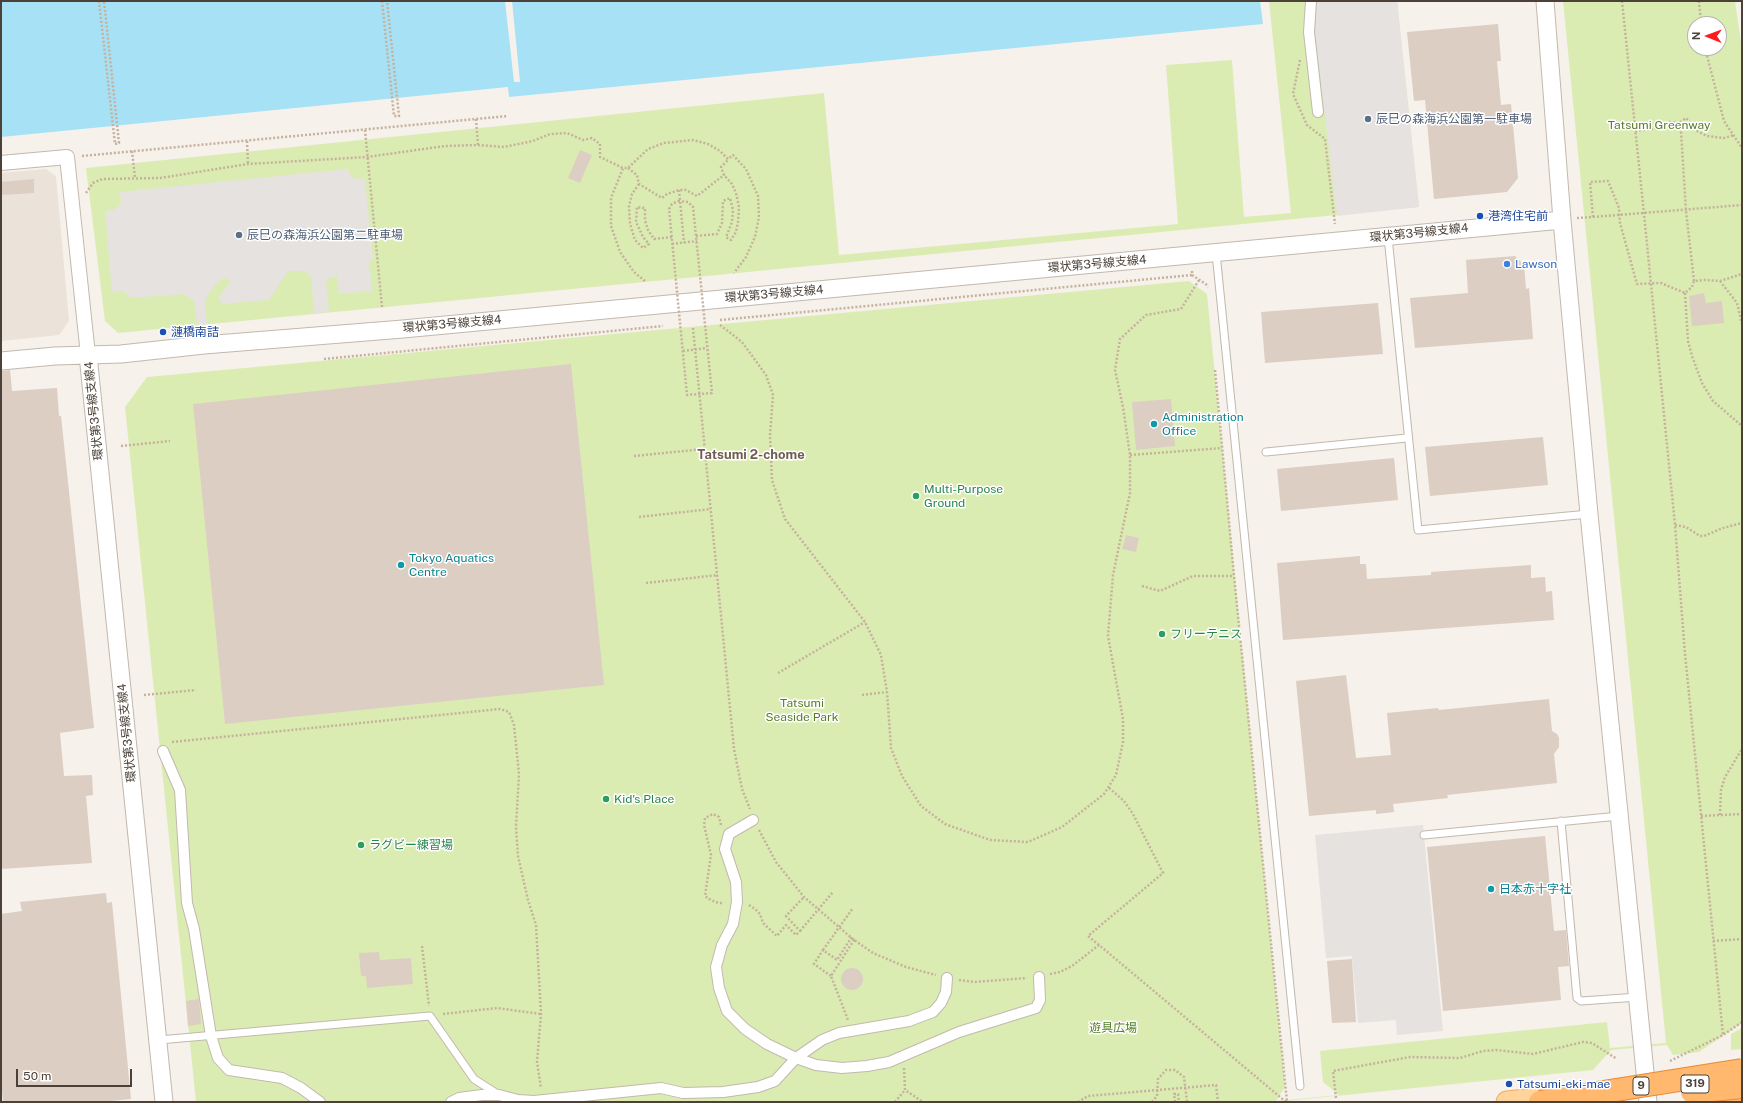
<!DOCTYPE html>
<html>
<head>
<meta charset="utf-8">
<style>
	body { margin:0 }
	#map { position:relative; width:1743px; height:1103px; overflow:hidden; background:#f6f1eb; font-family:"Public Sans",sans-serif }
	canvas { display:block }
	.frame { position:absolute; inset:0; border:2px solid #4c4138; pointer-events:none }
	.north { position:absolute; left:1687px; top:16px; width:40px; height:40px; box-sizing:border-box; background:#fff; border:1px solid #b7b3af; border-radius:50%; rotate:271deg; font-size:11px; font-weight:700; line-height:16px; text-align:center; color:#4c4138 }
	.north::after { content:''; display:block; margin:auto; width:14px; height:18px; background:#ff1a1b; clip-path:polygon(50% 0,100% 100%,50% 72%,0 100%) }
	.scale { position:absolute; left:16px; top:1069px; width:116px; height:18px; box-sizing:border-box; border:2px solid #4c4138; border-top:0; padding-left:5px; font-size:12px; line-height:14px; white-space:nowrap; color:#4c4138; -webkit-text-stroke:3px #fff; paint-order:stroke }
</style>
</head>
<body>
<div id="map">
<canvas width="1743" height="1103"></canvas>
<div class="frame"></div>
<div class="north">N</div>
<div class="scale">50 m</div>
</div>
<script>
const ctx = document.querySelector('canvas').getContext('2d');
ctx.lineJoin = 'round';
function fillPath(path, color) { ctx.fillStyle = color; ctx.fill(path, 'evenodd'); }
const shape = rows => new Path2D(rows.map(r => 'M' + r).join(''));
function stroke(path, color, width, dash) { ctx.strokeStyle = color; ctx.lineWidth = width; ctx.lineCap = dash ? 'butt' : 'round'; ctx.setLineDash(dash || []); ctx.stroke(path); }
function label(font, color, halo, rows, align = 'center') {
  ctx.font = font + ' "Public Sans","Noto Sans JP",sans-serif'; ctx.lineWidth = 3; ctx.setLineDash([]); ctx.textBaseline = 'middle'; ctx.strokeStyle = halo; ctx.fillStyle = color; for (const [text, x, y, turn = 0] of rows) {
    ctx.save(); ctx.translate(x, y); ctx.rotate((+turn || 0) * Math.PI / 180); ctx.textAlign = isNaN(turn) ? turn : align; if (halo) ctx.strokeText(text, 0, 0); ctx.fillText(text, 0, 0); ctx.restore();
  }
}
fillPath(shape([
	[46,169,56,176,69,321,59,335,1,341,1,173]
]), '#ebe2d9');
fillPath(shape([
	[1269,1,1397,1,1419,207,118,333,105,321,86,168,824,93,839,255,1178,224,1166,65,1232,60,1244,217,1291,213],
	[1563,1,1735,1,1742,49,1742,1023,1699,1052,1673,1055,1667,1045,1611,1050,1593,1070,1276,1102,196,1102,125,407,147,377,1189,281,1207,294,1285,1087,1276,1101,1339,1095,1323,1082,1320,1051,1607,1022,1610,1048,1666,1043],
	[1695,24,1719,24,1719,48,1695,48],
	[1742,1028,1742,1049,1731,1050,1731,1034]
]), '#dbecb3');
fillPath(shape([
	[1316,1,1397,1,1419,207,1337,216,1315,32,1314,8],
	[348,169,351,178,365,179,373,259,369,259,372,291,339,294,337,276,331,277,326,281,329,312,314,313,311,277,305,271,288,271,269,300,222,304,218,298,230,282,228,279,224,278,218,281,205,300,207,324,197,325,194,301,184,294,131,298,123,291,112,292,105,211,115,210,121,203,120,192],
	[1423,825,1443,1031,1397,1035,1396,1020,1358,1023,1352,956,1326,958,1315,835]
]), '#e5e2e0');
fillPath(shape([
	[1,1,1260,1,1263,24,509,97,508,87,1,137]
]), '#a6e1f5');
fillPath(shape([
	[505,1,512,1,520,82,514,82]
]), '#f6f1eb');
fillPath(shape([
	[1498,24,1501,61,1497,61,1501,105,1511,104,1518,178,1507,192,1434,199,1425,100,1414,101,1407,32],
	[580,150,592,155,580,183,568,178],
	[34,179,34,193,1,195,1,182],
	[1515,256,1524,265,1526,289,1529,288,1533,339,1415,348,1410,298,1468,293,1466,260],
	[1704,293,1706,303,1722,301,1724,323,1692,326,1689,296],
	[1378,303,1383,354,1265,363,1261,312],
	[571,364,604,685,225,724,193,404],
	[10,370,12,391,57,388,59,416,61,416,94,728,60,733,64,776,92,775,93,795,86,796,92,863,1,869,1,371],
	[1171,399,1175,446,1136,450,1132,402],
	[1543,437,1548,485,1430,496,1425,447],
	[1394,458,1398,500,1281,511,1277,469],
	[1126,535,1139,538,1136,552,1122,549],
	[1360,556,1360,564,1366,564,1367,579,1431,575,1431,572,1531,565,1531,578,1545,577,1546,592,1552,591,1554,620,1283,640,1277,563],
	[1346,675,1356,758,1391,755,1387,713,1438,708,1439,710,1549,699,1552,731,1557,734,1559,738,1559,747,1554,754,1557,783,1447,795,1448,798,1393,804,1394,812,1376,814,1376,810,1309,816,1296,681],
	[1545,836,1554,931,1566,930,1569,966,1558,967,1561,1000,1443,1011,1427,847],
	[106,893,107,903,112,902,131,1099,101,1102,3,1102,1,1080,1,914,22,911,20,902],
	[379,952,380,960,411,958,413,984,367,988,366,976,361,976,359,953],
	[1352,959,1356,1022,1332,1023,1327,961],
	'841 979a11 11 0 1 1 22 0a11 11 0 1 1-22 0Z',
	[199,999,201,1024,188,1026,186,1001]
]), '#dccec3');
const service = shape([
	[1388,237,1418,530,1589,514],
	[1216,253,1300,1086],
	[1266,452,1407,438],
	[1561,821,1577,998,1581,1001,1638,997],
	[1424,835,1619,816],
	[159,1040,430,1016,474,1079,499,1095]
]);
const pedestrian = shape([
	[1311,1,1309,32,1318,112],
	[163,751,180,790,187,903,194,929,211,1036,218,1058,229,1070,282,1078,301,1088,320,1102],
	[753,820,729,834,725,849,736,882,737,902,733,924,722,945,716,967,719,988,727,1011,745,1029,767,1044,796,1058,816,1065,842,1068,867,1066,889,1062,959,1032,1036,1008,1040,1000,1039,977],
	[451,1102,459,1098,482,1095,499,1095,518,1100,534,1101,661,1088,683,1093,723,1092,758,1087,775,1081,796,1058,822,1040,839,1033,909,1021,933,1012,941,1003,946,992,947,978]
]);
const minor = shape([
	[1,163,67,157,88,355]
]);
const tertiary = shape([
	[1545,1,1562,220,1589,514,1648,1102],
	[88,355,164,1102],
	[1,361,55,356,121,354,204,345,403,329,1562,220]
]);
const primary = shape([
	[1507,1102,1558,1097]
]);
const motorway = shape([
	[1704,1102,1737,1097]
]);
stroke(service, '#c3b8ad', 9);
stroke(pedestrian, '#c3b8ad', 12);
stroke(minor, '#c3b8ad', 16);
stroke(tertiary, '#c3b8ad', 19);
stroke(primary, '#ecae64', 23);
stroke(motorway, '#e88a34', 24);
stroke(shape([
	[99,1,115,144,119,143,104,1],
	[382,1,394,116,399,116,387,1],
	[1622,1,1644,214,1675,525,1685,654,1723,1035],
	[1699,1,1701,24],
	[1705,48,1724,121,1742,148],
	[1300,60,1293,94,1307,125,1325,139,1335,224],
	[476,119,478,145],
	[365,130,382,307],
	[1635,131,1654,129,1670,122,1679,123],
	[247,141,248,164],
	[132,151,135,178],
	[82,156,508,116],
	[628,168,637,175,639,184,662,198,667,194,679,190,686,190,697,196,724,175,721,167,728,160],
	[639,184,632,194,629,206,630,224,635,240,643,248,649,244,643,237,636,222,637,207,645,208,645,220,648,230,654,239,672,237],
	[679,190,684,243],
	[86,193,93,183,102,179,160,178,248,164,367,157,445,146,478,145,504,147,533,141,550,134,567,133,583,140,592,138,600,144,600,157,623,168],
	[1593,217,1742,205],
	[1577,218,1593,217,1590,182,1608,181,1619,208,1620,223,1637,284,1661,283,1685,293,1692,287,1694,281,1705,280,1720,281,1739,275,1742,272],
	[696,236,717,234,722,223,723,201,730,198,733,210,732,222,726,237,731,240,736,232,738,222,739,207,736,193,732,184,724,175],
	[672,244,697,241],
	[1192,271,1192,275,1207,285,1208,287],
	[645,281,634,272,620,252,611,226,611,198,623,168,628,168,648,149,664,143,693,140,708,144,720,151,728,159,733,155,746,169,758,196,759,217,755,237,746,257,734,273],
	[1694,281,1686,211,1681,131,1679,123,1686,118,1697,131,1707,136,1724,138,1734,135],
	[1720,281,1737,303,1742,324],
	[1685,293,1688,341,1692,356,1702,383,1713,401,1742,426],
	[720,320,1192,275],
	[720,325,742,342,766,375,773,395,770,435,772,480,785,519,865,622,881,655,887,692,891,748,902,776,921,806,945,824,990,840,1028,842,1062,827,1104,794,1116,775,1123,742,1123,719,1108,636,1113,575,1130,493,1130,455,1123,407,1115,370,1120,339,1146,315,1181,309,1199,280],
	[693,328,734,749,742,789,750,809],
	[324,359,663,326],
	[1215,370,1234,576,1287,1102],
	[121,446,170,441],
	[1130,455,1222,448],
	[634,456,704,449],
	[639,517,711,509],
	[1675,525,1686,527,1700,536,1704,536,1723,528,1742,523],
	[646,583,718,575],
	[1142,586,1160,591,1193,576,1234,576],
	[778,673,865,622],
	[144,695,196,690],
	[862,695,887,692],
	[172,742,500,709,509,712,514,725,519,774,516,827,518,856,528,900,536,925,541,1014,537,1062,541,1088],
	[1720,815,1721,790,1725,777,1742,749],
	[1701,816,1742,814],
	[721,825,719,817,713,814,705,818,704,825,711,855,705,896,709,899,718,903,724,903],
	[759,830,776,862,804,897,854,940,873,953,906,967,936,975],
	[749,905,755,909,760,914,763,923,777,936,786,925,796,935,800,931,786,916,804,897],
	[800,931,833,892],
	[1713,941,1742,939],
	[1099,945,1088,936,1163,873,1133,814,1124,801,1108,787],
	[422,946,429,1006],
	[823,950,853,908],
	[1050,974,1060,972,1072,966,1099,945,1286,1102],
	[831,976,814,964,823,950,837,960,851,938,854,940,831,976,848,1020],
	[959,980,974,982,1027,978],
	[443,1014,497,1008,541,1014],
	[1670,1061,1723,1035,1742,1022],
	[904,1068,905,1090,923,1102],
	[1336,1098,1333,1071,1410,1057,1460,1058,1483,1051,1496,1050,1533,1054,1583,1042,1592,1043,1617,1059],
	[895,1102,905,1090],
	[1078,1102,1088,1096,1216,1085,1218,1102],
	[1175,1102,1174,1094,1178,1094,1179,1102]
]), '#c6b19d', 2.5, [2, 2]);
stroke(service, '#fff', 7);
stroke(pedestrian, '#fff', 10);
stroke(minor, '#fff', 14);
stroke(tertiary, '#fff', 17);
stroke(primary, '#ffd39c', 21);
stroke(motorway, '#ffb86e', 22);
const motorwayBridge = shape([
	[1692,1092,1742,1087],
	[1540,1102,1742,1070]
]);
stroke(motorwayBridge, '#e88a34', 24, []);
stroke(shape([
	[678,201,688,202,693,207,712,393,687,395,669,209,672,204,678,201],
	[683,351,707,348],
	[1152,1102,1157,1096,1158,1079,1166,1070,1175,1070,1184,1077,1187,1102]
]), '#c6b19d', 2.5, [2, 2]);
stroke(motorwayBridge, '#ffb86e', 22);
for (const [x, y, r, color] of [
	[1368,119,4,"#5c6f8a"],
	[1480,216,4,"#1a4fb4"],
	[239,235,4,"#5c6f8a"],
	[1507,264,4,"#3f7fe0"],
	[163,332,4,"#1a4fb4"],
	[1154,424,4,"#0f9aa8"],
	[916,496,4,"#2e9e5b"],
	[401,565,4,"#0f9aa8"],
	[1162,634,4,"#2e9e5b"],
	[606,799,4,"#2e9e5b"],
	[361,845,4,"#2e9e5b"],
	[1491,889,4,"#0f9aa8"],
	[1509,1084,4,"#1a4fb4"]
]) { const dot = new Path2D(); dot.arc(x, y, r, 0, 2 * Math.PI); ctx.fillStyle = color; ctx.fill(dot); stroke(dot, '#fff', 1.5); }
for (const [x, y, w] of [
	[1695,1084,28],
	[1641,1086,16]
]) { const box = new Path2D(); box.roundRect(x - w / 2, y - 9, w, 18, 3); ctx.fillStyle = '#fff'; ctx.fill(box); stroke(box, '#4c4138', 1); }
label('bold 11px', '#4c4138', null, [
	["319",1695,1084],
	["9",1641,1086]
]);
label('12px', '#4e5e75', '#fff', [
	["辰巳の森海浜公園第一駐車場",1376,119],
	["辰巳の森海浜公園第二駐車場",247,235]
], 'left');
label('12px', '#547d25', '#fff', [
	["Tatsumi Greenway",1659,125],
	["Tatsumi",802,703],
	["Seaside Park",802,717],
	["遊具広場",1113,1028]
]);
label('12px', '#164399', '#fff', [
	["港湾住宅前",1488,216],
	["漣橋南詰",171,332],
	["Tatsumi-eki-mae",1517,1084]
], 'left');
label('12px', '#4c4138', '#fff', [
	["環状第3号線支線4",1419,233,-6],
	["環状第3号線支線4",1097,264,-5],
	["環状第3号線支線4",774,294,-5],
	["環状第3号線支線4",452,324,-5],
	["環状第3号線支線4",94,411,-96],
	["環状第3号線支線4",127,733,-96]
]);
label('12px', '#366cbe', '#fff', [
	["Lawson",1515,264]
], 'left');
label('12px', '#0d838f', '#fff', [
	["Administration",1162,417],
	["Office",1162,431],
	["Tokyo Aquatics",409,558],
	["Centre",409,572],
	["日本赤十字社",1499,889]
], 'left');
label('12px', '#27864d', '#fff', [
	["Multi-Purpose",924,489],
	["Ground",924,503],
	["フリーテニス",1170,634],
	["Kid's Place",614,799],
	["ラグビー練習場",369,845]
], 'left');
label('bold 13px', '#6f5d4f', '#fff', [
	["Tatsumi 2-chome",751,455]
]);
</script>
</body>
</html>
